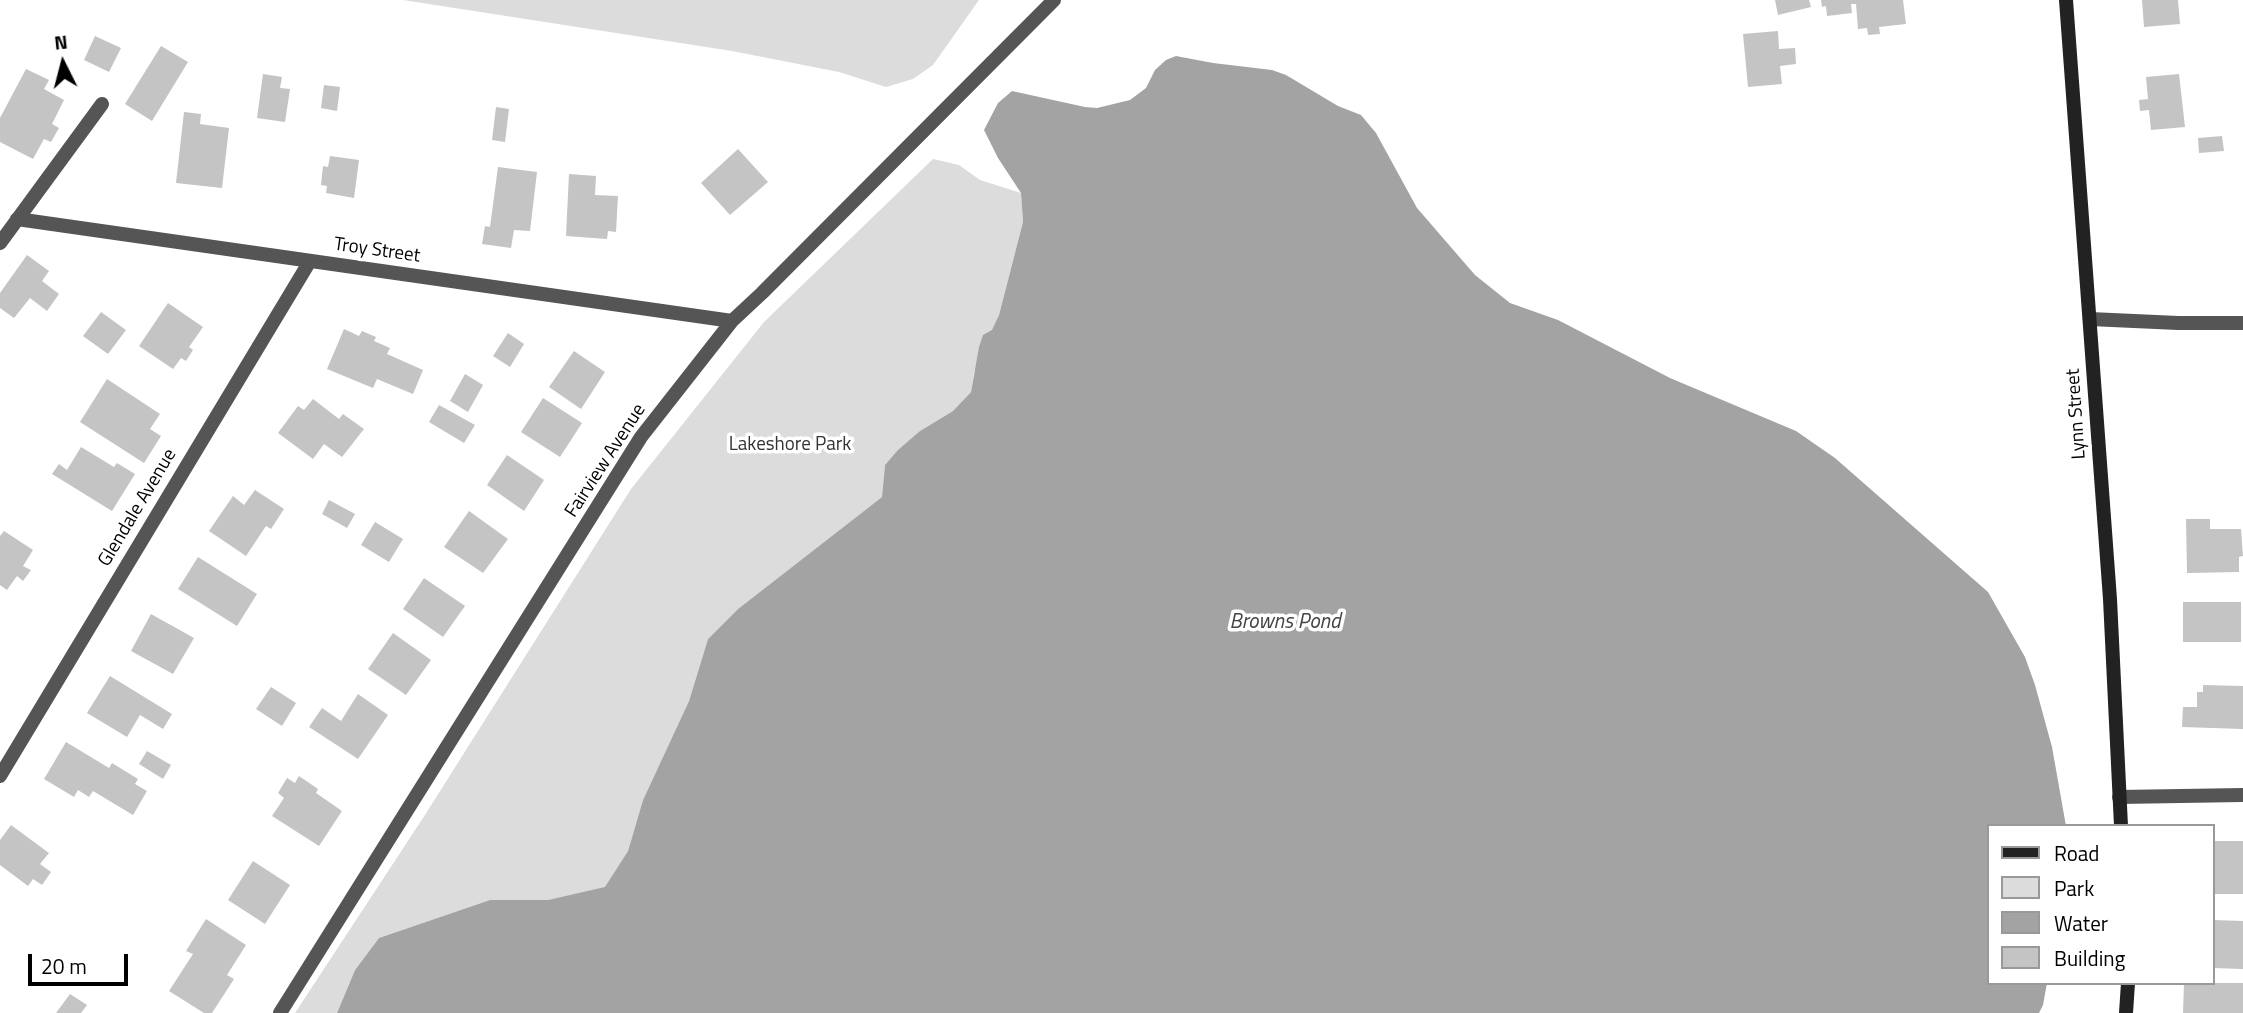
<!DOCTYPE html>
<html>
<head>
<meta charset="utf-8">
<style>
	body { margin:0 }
	#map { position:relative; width:2243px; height:1013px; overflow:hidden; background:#fff; font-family:"Titillium Web",sans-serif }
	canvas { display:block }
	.legend { position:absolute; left:1987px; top:824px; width:228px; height:161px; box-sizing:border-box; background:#fff; border:2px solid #999; margin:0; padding:9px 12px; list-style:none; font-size:21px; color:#000 }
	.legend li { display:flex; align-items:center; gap:14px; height:35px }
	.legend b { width:35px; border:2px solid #999 }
	.north { position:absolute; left:28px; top:28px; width:70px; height:70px; -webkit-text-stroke:5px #fff; paint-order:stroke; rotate:354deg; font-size:19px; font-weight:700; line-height:28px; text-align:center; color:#000 }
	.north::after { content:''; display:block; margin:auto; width:24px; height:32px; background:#000; clip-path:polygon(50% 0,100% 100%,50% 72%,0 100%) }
	.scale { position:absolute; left:28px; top:954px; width:100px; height:32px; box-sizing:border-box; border:4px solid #000; border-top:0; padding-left:9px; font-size:21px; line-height:24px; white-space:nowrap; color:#000; -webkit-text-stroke:5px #fff; paint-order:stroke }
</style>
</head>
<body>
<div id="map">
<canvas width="2243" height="1013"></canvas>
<ul class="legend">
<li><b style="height:9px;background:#222"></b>Road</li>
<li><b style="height:19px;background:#dcdcdc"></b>Park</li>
<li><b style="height:19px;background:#a3a3a3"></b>Water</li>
<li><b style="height:19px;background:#c4c4c4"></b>Building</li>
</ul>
<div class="north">N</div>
<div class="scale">20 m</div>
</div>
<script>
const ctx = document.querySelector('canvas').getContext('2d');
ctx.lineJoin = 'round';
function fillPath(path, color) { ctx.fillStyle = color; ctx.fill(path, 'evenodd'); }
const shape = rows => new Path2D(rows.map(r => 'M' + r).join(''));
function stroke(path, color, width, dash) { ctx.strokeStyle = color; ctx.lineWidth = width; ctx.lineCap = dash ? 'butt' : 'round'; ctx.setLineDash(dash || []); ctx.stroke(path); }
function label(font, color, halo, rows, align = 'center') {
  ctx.font = font + ' "Titillium Web",sans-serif'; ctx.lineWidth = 7; ctx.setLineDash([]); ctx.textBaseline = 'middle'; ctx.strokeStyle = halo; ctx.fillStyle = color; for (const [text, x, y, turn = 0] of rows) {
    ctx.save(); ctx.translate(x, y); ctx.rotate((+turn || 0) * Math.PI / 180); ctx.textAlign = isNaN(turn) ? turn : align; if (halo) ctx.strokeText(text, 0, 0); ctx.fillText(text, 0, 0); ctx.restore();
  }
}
fillPath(shape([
	[403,0,979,0,933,65,913,79,886,87,839,72,732,51],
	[933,159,959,165,980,180,1021,193,1023,222,999,315,974,372,971,392,953,411,920,431,885,465,882,497,738,609,708,639,689,701,643,800,628,851,605,888,548,900,490,900,379,938,355,970,337,1013,295,1013,423,818,631,489,764,322]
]), '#dcdcdc');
fillPath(shape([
	[1176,56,1213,63,1272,70,1286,75,1338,106,1361,115,1376,133,1417,208,1475,275,1510,303,1558,320,1670,378,1796,431,1835,458,1988,592,2025,657,2035,685,2052,747,2066,826,1989,826,1989,983,2047,983,2043,1005,2039,1013,337,1013,355,970,379,938,490,900,548,900,605,887,628,851,643,800,689,701,708,639,738,609,882,497,885,465,898,450,920,431,953,411,971,392,979,347,983,335,992,330,999,315,1023,222,1021,193,998,158,984,130,998,103,1012,91,1085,107,1097,108,1130,100,1146,88,1155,70,1166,60]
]), '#a3a3a3');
fillPath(shape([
	[1775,0,1809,0,1811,7,1778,15],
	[1821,0,1903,0,1906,24,1879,27,1880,34,1868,35,1867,28,1858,29,1856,4,1851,4,1852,13,1827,16,1826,6,1822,7],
	[2142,0,2178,0,2180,24,2144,27],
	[1778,31,1779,49,1795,48,1796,64,1780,66,1782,84,1748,87,1743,34],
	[95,36,121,48,109,72,84,60],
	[161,46,188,62,152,121,125,104],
	[26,69,49,80,44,89,64,100,52,124,59,128,51,142,44,139,33,159,0,142,0,118],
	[263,74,282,77,280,88,290,89,285,122,257,118],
	[2179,74,2185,127,2151,130,2149,110,2140,111,2139,100,2148,99,2146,77],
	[324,85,340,87,337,111,321,108],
	[496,107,509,109,505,142,492,140],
	[184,112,201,114,200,124,229,128,222,188,176,183],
	[2222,136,2224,151,2199,153,2198,138],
	[738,149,768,182,730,215,701,183],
	[330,156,359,160,354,198,326,193,327,186,321,185,323,166,328,167],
	[498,167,537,172,530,231,514,230,511,248,482,244,485,226,490,227],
	[569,174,596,176,595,195,618,196,616,232,608,231,607,239,566,236],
	[27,255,49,271,42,281,59,294,47,311,30,298,14,318,0,308,0,293],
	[168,303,203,327,189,347,193,350,186,361,181,358,173,369,139,346],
	[101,312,126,330,108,354,83,336],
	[344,329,359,336,362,331,376,337,374,341,390,348,387,354,423,370,413,394,377,379,373,388,327,369],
	[508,333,524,344,510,367,493,356],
	[574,351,605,372,581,409,549,387],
	[465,374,483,385,468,412,450,401],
	[107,379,160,414,150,429,161,436,144,463,80,422],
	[543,398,582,423,560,457,521,432],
	[313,399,339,419,343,414,364,429,342,457,324,444,313,459,278,433,298,406,304,410],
	[439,405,475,425,464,443,429,422],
	[81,447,114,467,117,463,135,474,112,511,52,474,59,464,67,470],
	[507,455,544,480,524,511,487,485],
	[255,490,284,509,271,529,266,526,246,556,209,531,233,496,244,505],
	[329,500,355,514,347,528,322,514],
	[469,511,508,539,483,573,444,547],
	[2186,519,2210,519,2210,529,2241,529,2243,556,2239,557,2239,572,2187,573],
	[375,522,403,539,389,562,361,545],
	[4,531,33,550,23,566,31,570,23,581,17,576,7,590,0,585,0,536],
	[198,557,257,594,237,626,178,589],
	[424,578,465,606,443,637,403,609],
	[2183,602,2241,602,2241,642,2183,642],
	[151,614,194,638,173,674,131,651],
	[393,633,431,660,406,695,368,669],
	[110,676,172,714,163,729,140,715,127,737,87,713],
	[2203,685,2243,686,2243,729,2182,727,2183,707,2197,707,2197,692,2203,692],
	[271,687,296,703,282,726,256,709],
	[358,694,388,715,358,759,309,727,322,708,341,721],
	[66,742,109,768,112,763,138,779,135,784,147,791,133,815,93,791,89,797,78,790,74,797,44,779],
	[147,751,171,765,163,779,139,764],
	[299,776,318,789,316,793,342,811,319,846,272,816,284,798,278,793,287,778,295,783],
	[11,825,49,853,40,864,51,872,42,885,33,879,28,886,0,865,0,840],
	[2213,841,2243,841,2243,894,2213,894],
	[253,861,290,885,265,924,228,900],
	[206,919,246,945,227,975,234,979,212,1013,204,1013,169,991,193,954,186,951],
	[2213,920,2243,921,2243,969,2213,968],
	[2184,983,2243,983,2243,1013,2183,1013],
	[70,994,87,1005,81,1013,56,1013]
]), '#c4c4c4');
stroke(shape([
	[17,219,732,321],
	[0,243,102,104],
	[2090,319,2178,323,2243,323],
	[0,776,310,261],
	[2119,797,2243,795],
	[280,1013,641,437,732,321,762,293,1054,0]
]), '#555', 14);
stroke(shape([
	[2066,0,2110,599,2121,826],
	[2126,1013,2128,983]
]), '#222', 14);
label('19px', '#000', '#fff', [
	["Troy Street",377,251,8],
	["Lynn Street",2077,414,-94],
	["Fairview Avenue",606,461,-57],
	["Glendale Avenue",138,508,-59]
]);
label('19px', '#333', '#fff', [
	["Lakeshore Park",790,445]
]);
label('italic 21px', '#444', '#fff', [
	["Browns Pond",1285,623]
]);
</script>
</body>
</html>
